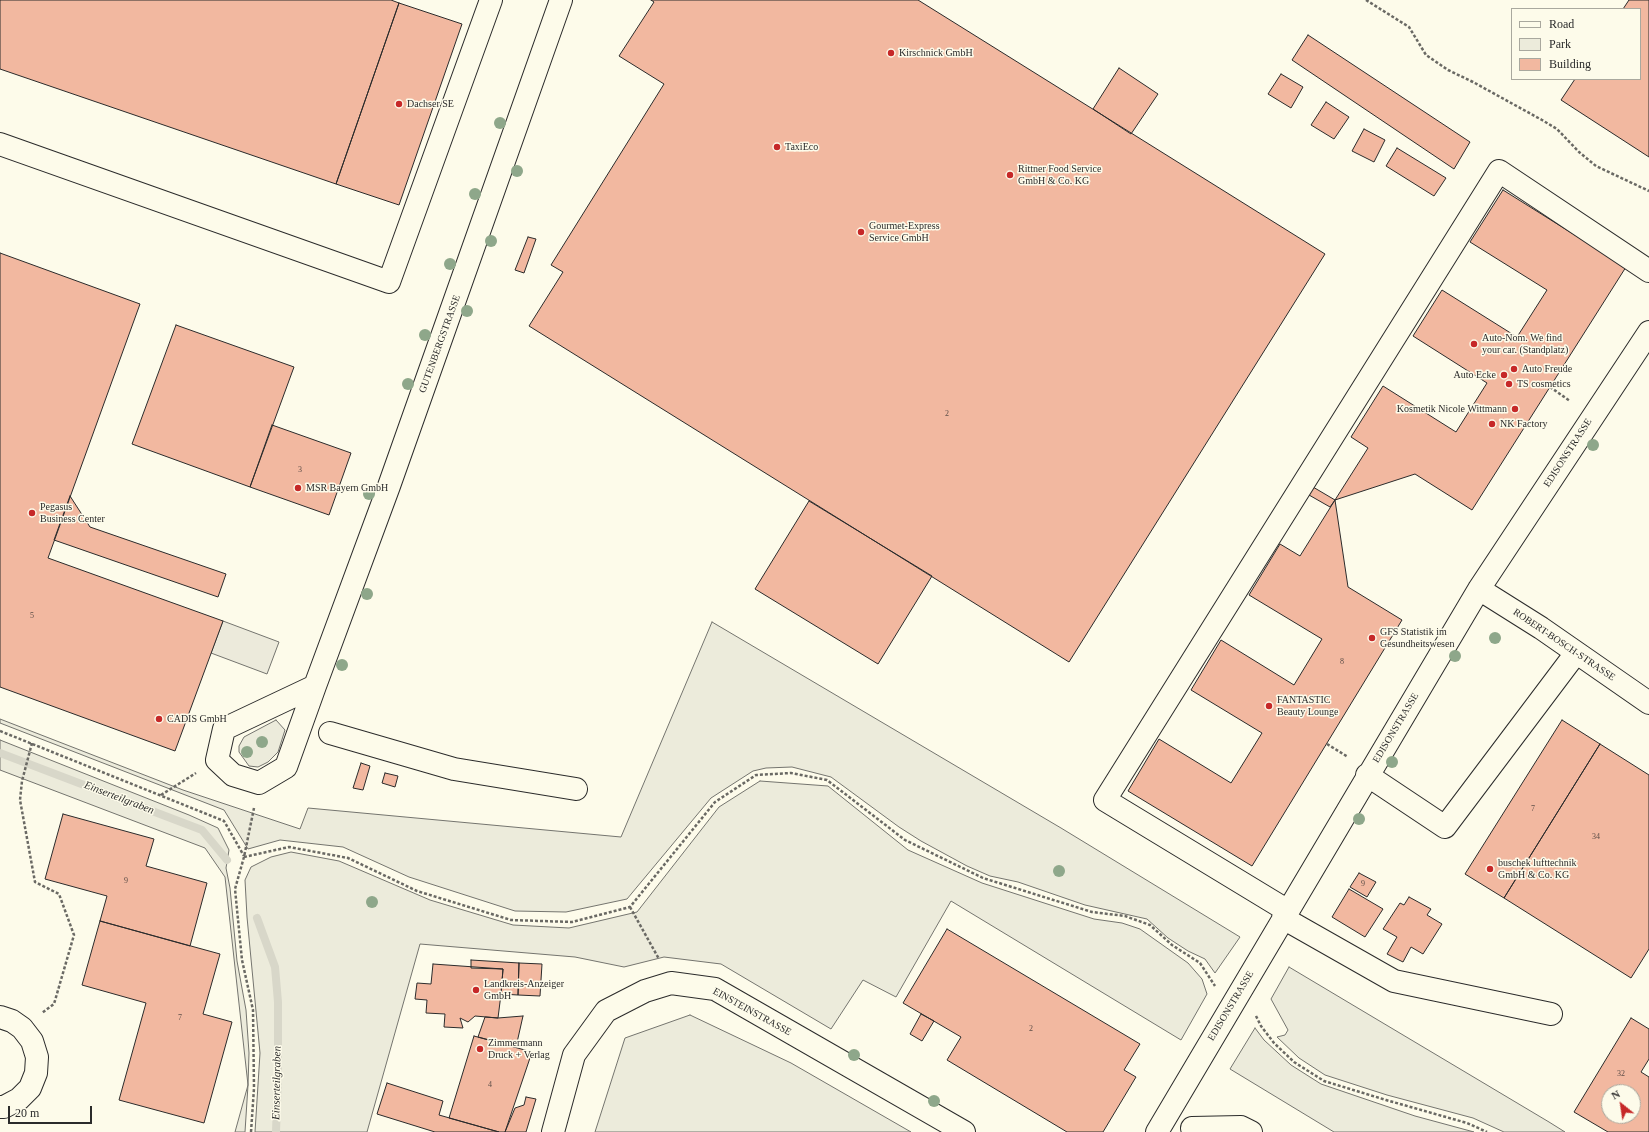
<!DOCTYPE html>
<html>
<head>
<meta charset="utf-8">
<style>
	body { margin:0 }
	#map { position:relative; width:1649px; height:1132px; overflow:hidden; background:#fdfbea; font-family:"Times New Roman",serif }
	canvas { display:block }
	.legend { position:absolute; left:1511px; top:8px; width:130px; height:72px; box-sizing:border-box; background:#fdfbea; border:1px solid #a9a89e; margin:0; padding:5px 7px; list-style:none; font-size:12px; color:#2b2b2b }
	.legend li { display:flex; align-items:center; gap:8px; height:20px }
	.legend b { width:20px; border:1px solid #a9a89e }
	.north { position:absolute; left:1601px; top:1084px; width:40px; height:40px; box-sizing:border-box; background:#fdfbea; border:1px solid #a9a89e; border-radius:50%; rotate:330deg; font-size:11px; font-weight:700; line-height:16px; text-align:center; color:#2b2b2b }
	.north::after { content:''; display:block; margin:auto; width:14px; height:18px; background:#c62828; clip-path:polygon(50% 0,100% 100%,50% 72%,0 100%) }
	.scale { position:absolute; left:8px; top:1106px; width:84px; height:18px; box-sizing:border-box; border:2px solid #2b2b2b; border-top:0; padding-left:5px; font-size:12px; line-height:14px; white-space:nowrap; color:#2b2b2b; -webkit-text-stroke:3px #fdfbea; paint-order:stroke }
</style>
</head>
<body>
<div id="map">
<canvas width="1649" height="1132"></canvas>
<ul class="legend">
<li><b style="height:5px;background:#fdfbea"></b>Road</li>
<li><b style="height:11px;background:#ecebdb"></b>Park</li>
<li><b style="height:11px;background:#f2b8a0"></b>Building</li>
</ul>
<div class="north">N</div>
<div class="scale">20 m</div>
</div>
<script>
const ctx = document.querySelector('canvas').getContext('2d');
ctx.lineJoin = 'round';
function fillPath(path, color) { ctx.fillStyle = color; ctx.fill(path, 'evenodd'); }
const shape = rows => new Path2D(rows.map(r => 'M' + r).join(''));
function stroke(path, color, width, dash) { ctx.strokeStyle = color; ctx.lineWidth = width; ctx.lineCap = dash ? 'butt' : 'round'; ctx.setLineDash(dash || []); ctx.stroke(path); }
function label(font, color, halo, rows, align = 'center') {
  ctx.font = font + ' "Times New Roman",serif'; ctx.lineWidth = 3; ctx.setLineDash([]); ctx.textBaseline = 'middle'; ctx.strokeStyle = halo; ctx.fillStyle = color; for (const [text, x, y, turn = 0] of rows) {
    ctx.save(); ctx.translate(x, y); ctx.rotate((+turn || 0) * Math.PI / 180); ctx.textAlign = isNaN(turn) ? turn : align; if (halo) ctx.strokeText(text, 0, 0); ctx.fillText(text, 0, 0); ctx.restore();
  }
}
const green = shape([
	[712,622,1061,828,1240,937,1215,973,1205,959,1188,951,1168,938,1147,919,1085,905,1018,882,990,876,967,866,921,841,899,827,831,777,792,767,766,768,753,771,711,798,627,899,566,912,515,911,409,877,343,847,280,840,248,849,224,810,0,723,0,719,183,790,300,829,308,808,621,837,712,622],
	[276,720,285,730,278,752,268,762,258,767,249,766,239,752,239,746,244,737,276,720],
	[0,740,189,815,218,828,229,850,226,868,230,888,237,961,246,1010,249,1053,248,1085,245,1132,235,1132,248,1085,225,877,205,848,0,770,0,740],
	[760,781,828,786,908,850,982,883,1094,919,1122,923,1140,929,1188,963,1202,979,1207,994,1181,1040,951,901,896,997,863,980,831,1029,721,964,664,957,624,967,575,957,420,944,367,1132,255,1132,260,1053,247,917,245,880,251,867,271,857,291,852,339,861,430,900,513,925,569,928,637,912,719,807,760,781],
	[1289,967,1549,1122,1565,1132,1504,1132,1473,1118,1387,1095,1325,1075,1299,1058,1277,1037,1285,1035,1288,1030,1271,999,1289,967],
	[690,1015,791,1063,911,1132,595,1132,625,1038,690,1015],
	[1255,1028,1264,1040,1291,1065,1321,1084,1415,1116,1474,1132,1334,1132,1230,1069,1255,1028]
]);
fillPath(green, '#ecebdb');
stroke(green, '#74746e', 1);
const parking = shape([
	[223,621,279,642,267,674,211,653,223,621]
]);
fillPath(parking, '#eceadb');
stroke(parking, '#74746e', 1);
stroke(shape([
	[0,753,202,830,227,860],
	[257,918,275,967,278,1002,278,1074,276,1132]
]), '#d8d7c9', 8);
const building = shape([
	[0,0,391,0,399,3,336,184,0,69,0,0],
	[651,0,918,0,1325,254,1069,662,529,326,563,272,551,265,664,84,619,56,654,2,651,0],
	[1629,0,1649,0,1649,157,1561,100,1575,79,1640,79,1640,9,1623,9,1629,0],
	[399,3,462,24,399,205,336,184,399,3],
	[1308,35,1470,142,1454,169,1292,60,1308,35],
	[1119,68,1158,94,1131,134,1093,109,1119,68],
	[1281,74,1303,87,1291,108,1268,94,1281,74],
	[1326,102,1349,117,1334,139,1311,125,1326,102],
	[1364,129,1385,140,1374,162,1352,151,1364,129],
	[1397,148,1446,178,1434,196,1386,166,1397,148],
	[1503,190,1626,267,1472,510,1415,474,1335,500,1368,448,1351,437,1383,386,1456,432,1487,383,1413,336,1442,290,1517,337,1547,290,1470,242,1503,190],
	[528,237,536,239,524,273,515,270,528,237],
	[0,253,140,304,48,558,223,621,175,751,0,687,0,253],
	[176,325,294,367,250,487,132,444,176,325],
	[272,425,351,453,329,515,250,487,272,425],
	[1313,487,1335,500,1330,507,1309,495,1313,487],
	[70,496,90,527,226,574,218,597,54,540,70,496],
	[1335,500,1348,587,1402,620,1252,866,1128,791,1159,739,1231,783,1262,733,1191,690,1221,640,1294,685,1322,639,1249,595,1280,544,1300,556,1335,500],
	[809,501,932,576,878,664,755,589,809,501],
	[1562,720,1600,744,1504,898,1465,874,1562,720],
	[1600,744,1649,775,1649,949,1631,978,1504,898,1600,744],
	[361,763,370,766,363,790,353,788,361,763],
	[385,773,398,776,395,787,382,783,385,773],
	[63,814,154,839,146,866,207,883,190,946,100,921,107,896,45,879,63,814],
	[1359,873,1376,882,1367,897,1350,887,1359,873],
	[1349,889,1383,909,1365,937,1332,917,1349,889],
	[1409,897,1431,909,1427,915,1442,924,1423,954,1411,947,1403,962,1387,954,1397,937,1383,929,1400,903,1404,905,1409,897],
	[100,921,220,954,203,1014,232,1022,204,1123,119,1100,146,1003,82,985,100,921],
	[947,929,1140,1044,1124,1070,1136,1077,1103,1132,1067,1132,947,1060,961,1037,903,1003,947,929],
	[471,960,519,963,518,995,501,994,503,969,471,968,471,960],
	[519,963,542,964,540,996,518,995,519,963],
	[433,964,503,969,501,994,498,1018,475,1016,468,1022,460,1018,463,1028,444,1027,445,1014,426,1013,427,1000,415,999,417,983,431,984,433,964],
	[921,1014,934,1021,922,1041,910,1034,921,1014],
	[523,1016,516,1047,478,1037,485,1017,498,1018,523,1016],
	[1631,1018,1649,1029,1649,1059,1641,1072,1649,1077,1649,1132,1608,1132,1574,1112,1631,1018],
	[1609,1092,1633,1092,1633,1116,1609,1116,1609,1092],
	[474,1036,532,1052,505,1132,499,1132,449,1118,474,1036],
	[387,1083,443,1101,439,1115,499,1132,435,1132,377,1114,387,1083],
	[526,1097,536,1099,526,1132,505,1132,515,1108,524,1105,526,1097]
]);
fillPath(building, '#f2b8a0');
stroke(building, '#2b2b2b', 1);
const minor = shape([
	[0,144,389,282,491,0],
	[1479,589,1541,628,1649,703],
	[315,686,224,729,217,760,233,775,259,783,286,767,315,686,389,486,561,0],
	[330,733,454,769,576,789],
	[1367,775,1445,827,1576,653],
	[1288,911,1105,800,1499,171,1649,271],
	[1283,918,1394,981,1551,1014],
	[0,1017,12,1021,22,1028,32,1041,37,1057,36,1073,30,1088,19,1099,4,1107,0,1107],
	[1192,1128,1241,1127,1251,1132],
	[553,1132,574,1055,606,1011,645,991,671,983,715,989,964,1132],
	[1157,1132,1479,589,1649,332]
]);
stroke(minor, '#2b2b2b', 24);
stroke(shape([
	[1366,0,1409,27,1426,55,1448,70,1473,82,1542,120,1557,129,1579,152,1596,166,1649,191],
	[1550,387,1570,401],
	[0,731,224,821,244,856],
	[32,743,22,781,20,800,35,882,59,894,74,935,54,1004,42,1013],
	[1327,744,1348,757],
	[161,795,196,773],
	[244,857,289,847,348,858,417,891,511,920,572,922,630,907,715,802,756,775,791,773,827,780,905,840,983,878,1092,912,1125,916,1150,925,1172,945,1200,963,1215,986],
	[630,907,659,959],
	[1256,1016,1261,1026,1274,1043,1294,1062,1324,1081,1386,1100,1467,1123,1487,1132],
	[251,1132,254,1088,253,1010,242,960,235,889,244,857,254,808]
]), '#6a6964', 2.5, [3, 2]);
stroke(minor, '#fdfbea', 22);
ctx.fillStyle = '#8ea78a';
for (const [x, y] of [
	[500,123],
	[517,171],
	[475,194],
	[491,241],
	[450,264],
	[467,311],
	[425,335],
	[408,384],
	[1593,445],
	[369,494],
	[367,594],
	[1495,638],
	[1455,656],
	[342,665],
	[262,742],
	[247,752],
	[1392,762],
	[1359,819],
	[1059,871],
	[372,902],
	[854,1055],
	[934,1101]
]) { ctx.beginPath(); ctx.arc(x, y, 6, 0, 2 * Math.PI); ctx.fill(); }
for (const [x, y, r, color] of [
	[891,53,4,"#c62828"],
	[399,104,4,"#c62828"],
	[777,147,4,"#c62828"],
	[1010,175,4,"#c62828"],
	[861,232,4,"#c62828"],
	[1474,344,4,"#c62828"],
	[1514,369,4,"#c62828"],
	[1504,375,4,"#c62828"],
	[1509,384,4,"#c62828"],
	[1515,409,4,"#c62828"],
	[1492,424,4,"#c62828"],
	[298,488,4,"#c62828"],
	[32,513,4,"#c62828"],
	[1372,638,4,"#c62828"],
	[1269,706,4,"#c62828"],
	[159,719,4,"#c62828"],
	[1490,869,4,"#c62828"],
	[476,990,4,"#c62828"],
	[480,1049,4,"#c62828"]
]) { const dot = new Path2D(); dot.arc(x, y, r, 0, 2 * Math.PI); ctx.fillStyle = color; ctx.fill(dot); stroke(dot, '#fdfbea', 1.5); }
label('8px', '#5d4e48', null, [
	["2",947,414],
	["3",300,470],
	["5",32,616],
	["8",1342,662],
	["7",1533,809],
	["34",1596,837],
	["9",126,881],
	["9",1363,884],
	["7",180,1018],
	["2",1031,1029],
	["32",1621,1074],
	["4",490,1085]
]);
label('10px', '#2b2b2b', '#fdfbea', [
	["Kirschnick GmbH",899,53],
	["Dachser SE",407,104],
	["TaxiEco",785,147],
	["Rittner Food Service",1018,169],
	["GmbH & Co. KG",1018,181],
	["Gourmet-Express",869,226],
	["Service GmbH",869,238],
	["Auto-Nom. We find",1482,338],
	["your car. (Standplatz)",1482,350],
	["Auto Freude",1522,369],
	["Auto Ecke",1496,375,"right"],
	["TS cosmetics",1517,384],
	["Kosmetik Nicole Wittmann",1507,409,"right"],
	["NK Factory",1500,424],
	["MSR Bayern GmbH",306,488],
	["Pegasus",40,507],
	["Business Center",40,519],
	["GFS Statistik im",1380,632],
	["Gesundheitswesen",1380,644],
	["FANTASTIC",1277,700],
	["Beauty Lounge",1277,712],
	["CADIS GmbH",167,719],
	["buschek lufttechnik",1498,863],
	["GmbH & Co. KG",1498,875],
	["Landkreis-Anzeiger",484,984],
	["GmbH",484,996],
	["Zimmermann",488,1043],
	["Druck + Verlag",488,1055]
], 'left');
label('10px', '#2b2b2b', '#fdfbea', [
	["GUTENBERGSTRASSE",440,344,-70],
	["EDISONSTRASSE",1568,453,-57],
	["ROBERT-BOSCH-STRASSE",1564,645,34],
	["EDISONSTRASSE",1396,728,-59],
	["EDISONSTRASSE",1231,1006,-59],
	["EINSTEINSTRASSE",752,1012,29]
]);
label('italic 11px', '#2b2b2b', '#fdfbea', [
	["Einserteilgraben",119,798,21],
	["Einserteilgraben",277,1083,-89]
]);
</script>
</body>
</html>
